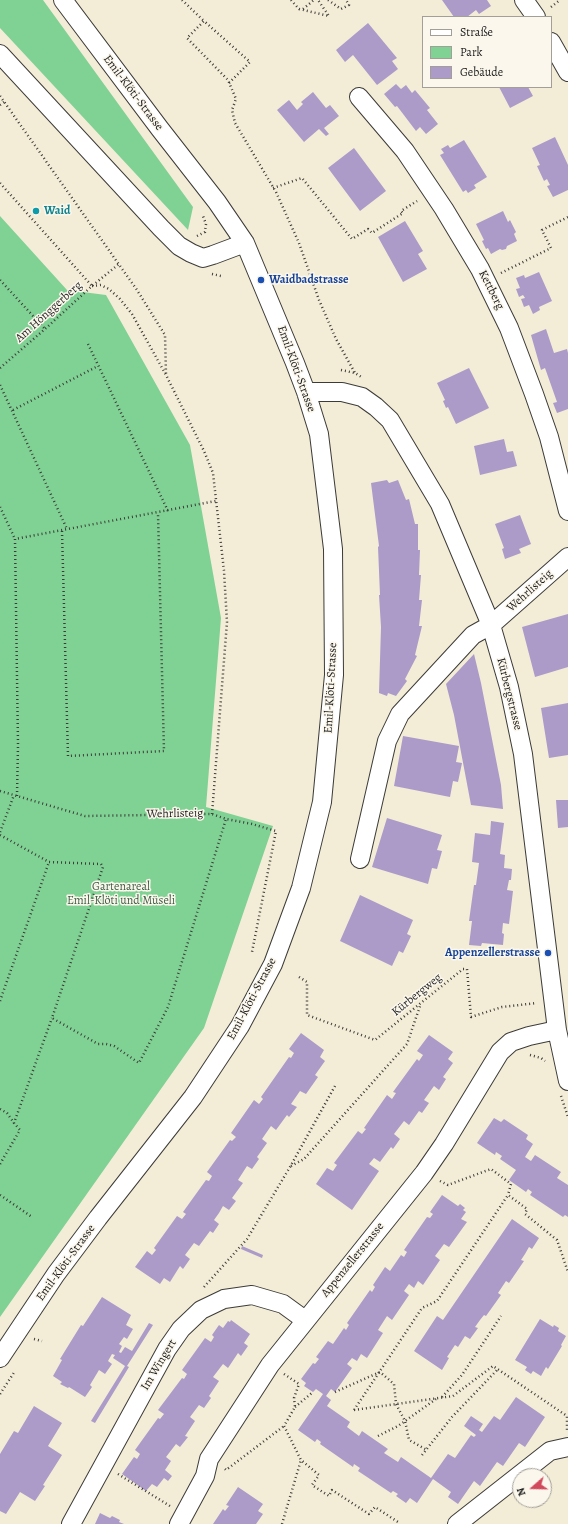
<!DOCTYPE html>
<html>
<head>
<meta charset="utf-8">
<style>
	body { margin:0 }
	#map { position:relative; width:568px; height:1524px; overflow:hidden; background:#f3edd7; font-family:Alegreya,serif }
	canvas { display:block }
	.legend { position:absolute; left:422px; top:16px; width:130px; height:72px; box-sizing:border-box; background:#fbf7ec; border:1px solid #a29f99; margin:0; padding:5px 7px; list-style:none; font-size:12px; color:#1c1c1c }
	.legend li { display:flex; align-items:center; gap:8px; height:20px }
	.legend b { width:20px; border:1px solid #a29f99 }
	.north { position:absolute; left:512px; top:1468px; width:40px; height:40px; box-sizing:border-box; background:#fbf7ec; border:1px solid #a29f99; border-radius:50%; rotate:250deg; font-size:11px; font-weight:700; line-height:16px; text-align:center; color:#1c1c1c }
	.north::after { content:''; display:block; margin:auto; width:14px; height:18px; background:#d1495b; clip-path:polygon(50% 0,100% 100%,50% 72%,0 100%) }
</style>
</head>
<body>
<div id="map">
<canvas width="568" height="1524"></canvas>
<ul class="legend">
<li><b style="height:5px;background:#fff"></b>Straße</li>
<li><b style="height:11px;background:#80d294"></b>Park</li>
<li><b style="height:11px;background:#ac9bc9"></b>Gebäude</li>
</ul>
<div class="north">N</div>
</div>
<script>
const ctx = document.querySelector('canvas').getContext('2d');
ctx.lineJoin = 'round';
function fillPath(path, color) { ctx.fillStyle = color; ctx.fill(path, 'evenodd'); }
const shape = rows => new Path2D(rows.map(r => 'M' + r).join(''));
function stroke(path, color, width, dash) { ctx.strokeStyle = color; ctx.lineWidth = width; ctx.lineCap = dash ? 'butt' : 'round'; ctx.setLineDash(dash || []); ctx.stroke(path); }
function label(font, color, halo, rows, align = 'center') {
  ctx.font = font + ' Alegreya,serif'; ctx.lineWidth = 3; ctx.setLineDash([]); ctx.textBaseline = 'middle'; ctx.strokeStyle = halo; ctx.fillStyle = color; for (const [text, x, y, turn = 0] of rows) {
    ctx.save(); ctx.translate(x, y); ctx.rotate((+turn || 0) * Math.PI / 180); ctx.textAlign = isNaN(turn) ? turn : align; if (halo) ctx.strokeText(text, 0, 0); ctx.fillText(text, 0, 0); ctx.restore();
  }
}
fillPath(shape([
	[0,0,43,0,193,207,188,230,0,28],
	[0,216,67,290,106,295,190,445,221,618,206,807,273,826,204,1028,0,1317]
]), '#80d294');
fillPath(shape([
	[442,0,487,0,491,6,479,14,476,10,467,17,454,17],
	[368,23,397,58,392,61,398,69,377,85,353,55,345,62,336,50],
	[396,84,401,89,406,85,412,93,415,90,430,108,427,110,438,124,426,134,420,127,416,131,397,106,395,107,384,94],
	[499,87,528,87,533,96,510,108],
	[313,92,326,108,330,105,339,116,324,128,329,134,326,136,319,129,304,142,277,110,289,100,297,110,303,104,301,102],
	[555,137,568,165,568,190,553,197,547,186,550,185,547,179,544,181,537,166,540,165,532,148],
	[464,140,487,177,474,185,476,188,468,193,466,190,463,192,440,155,444,153,441,149,448,145,450,148],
	[354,148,386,191,360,211,328,168],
	[503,211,508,222,510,220,516,232,514,234,517,241,507,246,506,249,502,250,500,249,491,254,488,248,486,249,482,241,484,240,476,224],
	[405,221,423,251,418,254,427,269,403,282,378,237],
	[539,272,552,301,539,307,540,310,533,314,529,305,524,307,521,299,525,298,523,295,519,297,516,289,520,288,516,278,524,275,525,278],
	[546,329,554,353,567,349,568,353,568,409,557,413,553,403,557,402,545,368,541,370,531,335],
	[469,368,489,408,456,424,448,407,446,408,443,401,445,400,437,383],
	[504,439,507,452,513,451,517,466,480,475,474,446],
	[387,480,389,483,398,480,406,500,409,499,415,524,418,524,418,550,420,550,419,575,421,575,419,600,422,600,419,626,422,626,415,655,417,656,405,679,407,681,396,696,388,693,387,696,379,693,381,627,379,595,380,595,378,547,379,546,371,483],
	[520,515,531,544,519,549,521,553,505,559,502,549,504,548,495,524],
	[568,614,568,667,535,677,522,627],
	[474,654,481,683,501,785,503,809,471,805,454,715,446,684],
	[568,703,568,755,549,758,541,708],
	[403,736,459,746,456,762,462,763,458,782,453,781,450,797,394,786],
	[556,800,568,800,568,827,558,828],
	[387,818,442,835,437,850,442,851,437,869,432,868,428,884,372,867],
	[491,821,504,823,500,854,505,855,504,868,512,869,511,880,509,880,507,890,513,891,509,924,503,923,502,933,504,934,503,945,482,943,481,946,469,945,472,921,469,921,474,885,476,885,479,863,472,862,475,833,490,835],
	[360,895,413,920,407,934,411,936,403,953,399,951,392,966,340,941],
	[301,1033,324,1050,320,1057,325,1061,315,1075,318,1077,306,1094,300,1091,291,1104,297,1107,289,1117,287,1115,276,1130,271,1126,262,1139,267,1143,257,1157,259,1159,252,1169,247,1166,238,1180,243,1183,232,1198,236,1201,229,1210,223,1206,219,1213,214,1220,219,1224,213,1233,210,1231,199,1246,194,1243,185,1255,190,1259,183,1269,180,1266,170,1282,164,1278,160,1284,135,1267,147,1251,152,1255,156,1250,154,1248,177,1216,182,1219,186,1214,183,1212,206,1180,209,1181,212,1176,207,1172,230,1140,232,1141,236,1137,231,1133,254,1100,259,1104,263,1099,261,1097,289,1057,291,1058,294,1053,289,1049],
	[429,1035,453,1052,448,1059,453,1063,443,1077,446,1079,439,1090,434,1086,424,1100,429,1103,422,1113,419,1111,409,1125,404,1121,394,1134,400,1139,393,1149,391,1147,380,1162,374,1158,369,1164,379,1171,352,1210,316,1184,327,1168,333,1171,337,1165,334,1163,358,1131,362,1134,366,1129,364,1128,387,1095,392,1099,396,1093,393,1092,417,1059,419,1061,423,1055,417,1051],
	[494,1118,501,1122,504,1119,528,1135,526,1139,533,1144,525,1157,531,1161,535,1155,561,1172,557,1178,568,1185,568,1217,565,1215,563,1217,530,1195,532,1192,528,1189,526,1192,509,1180,516,1170,500,1159,502,1156,496,1152,495,1155,477,1143],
	[442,1195,458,1206,460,1204,465,1208,463,1210,466,1212,461,1219,467,1222,449,1247,444,1244,435,1256,440,1260,423,1285,418,1281,414,1288,409,1284,404,1291,409,1295,392,1320,387,1316,378,1330,383,1333,367,1358,361,1354,357,1361,352,1358,347,1364,352,1368,335,1392,331,1389,326,1396,331,1400,327,1406,350,1422,347,1427,359,1436,362,1431,388,1449,384,1453,398,1462,401,1457,431,1478,448,1454,455,1458,471,1435,474,1437,476,1435,464,1426,471,1416,483,1424,479,1430,482,1432,494,1416,500,1420,516,1397,545,1417,525,1447,519,1443,503,1466,497,1462,480,1486,474,1481,458,1504,448,1497,451,1492,433,1479,417,1503,410,1498,406,1503,396,1496,398,1494,393,1491,391,1493,358,1471,360,1468,354,1464,353,1467,320,1444,321,1442,317,1439,315,1442,298,1430,323,1394,316,1389,313,1392,304,1386,306,1383,301,1379,313,1363,315,1364,319,1359,316,1357,328,1341,333,1344,344,1328,346,1330,349,1325,347,1323,370,1290,372,1292,375,1287,373,1285,385,1267,390,1271,401,1255,404,1257,407,1252,404,1250,427,1217,430,1218,433,1214,430,1212],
	[512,1219,539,1238,532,1249,529,1247,525,1254,521,1260,524,1261,509,1283,506,1281,498,1293,501,1295,486,1316,484,1315,480,1320,475,1327,478,1328,470,1339,465,1336,458,1347,455,1345,447,1357,449,1358,442,1370,414,1351,437,1316,443,1320],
	[242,1246,263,1255,262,1258,241,1249],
	[102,1297,131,1315,126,1325,133,1329,127,1339,124,1337,119,1344,122,1346,119,1352,121,1353,125,1347,132,1351,149,1323,153,1325,127,1366,129,1367,95,1423,91,1421,125,1366,113,1358,115,1355,112,1354,108,1361,112,1364,105,1374,99,1370,90,1385,92,1387,85,1397,69,1387,68,1388,60,1384,62,1382,53,1376,62,1360,60,1359,81,1325,83,1326],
	[540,1319,553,1327,554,1325,559,1328,558,1331,566,1336,561,1345,562,1346,548,1369,546,1367,541,1376,533,1371,531,1374,525,1370,527,1367,515,1360],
	[231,1320,250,1334,244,1343,248,1346,241,1356,238,1353,228,1368,223,1364,213,1377,219,1381,209,1396,211,1398,204,1408,199,1405,190,1417,195,1421,185,1436,188,1437,180,1447,176,1444,166,1457,171,1461,165,1470,172,1476,168,1481,164,1478,157,1487,152,1484,146,1491,122,1474,134,1457,137,1459,140,1454,135,1450,158,1418,160,1419,164,1414,158,1410,182,1378,184,1379,187,1374,182,1370,205,1338,211,1342,214,1337,212,1335,219,1325,223,1328,228,1321,230,1322],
	[34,1406,62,1423,48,1446,62,1455,43,1485,45,1486,35,1501,20,1492,6,1514,0,1511,0,1454,14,1431,18,1433],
	[238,1487,263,1504,258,1511,263,1514,256,1524,213,1524,223,1509,225,1511,229,1506,226,1505],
	[100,1513,110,1518,112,1516,120,1520,119,1522,124,1524,95,1524]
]), '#ac9bc9');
const minor = shape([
	[524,0,536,17],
	[551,42,568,72],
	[0,54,161,228,179,246,191,253,203,258,213,255,245,243],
	[359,97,405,151,444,209,480,269,509,328,534,394,549,437,568,511],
	[306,392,342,392,362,397,376,407,390,420,440,504,491,625,509,687,523,754,557,1030,568,1081],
	[360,859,387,741,400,714,473,635,491,625,568,557],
	[0,1358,56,1274,98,1218,193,1097,240,1026,273,964,301,888,322,802,334,675,333,549,319,434,306,392,295,363,245,243,217,202,160,129,63,0],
	[71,1524,167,1349,181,1329,201,1310,224,1299,252,1295,283,1304,305,1320],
	[179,1524,205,1476,209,1459,270,1365,424,1173,444,1144,500,1052,511,1042,529,1036,557,1030],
	[457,1524,550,1451,568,1447]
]);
stroke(minor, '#3c3b38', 20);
stroke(shape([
	[182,0,204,21],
	[291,0,299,9,329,16,318,0],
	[328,0,341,9,349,5,346,0],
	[551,7,560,0],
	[303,9,314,0],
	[229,83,250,62,204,21,187,38,228,80,236,99,232,110,235,123,276,192,299,243,319,300,336,339,355,373],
	[0,96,137,290,165,335,166,374],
	[0,105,4,102],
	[0,183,92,286],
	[273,188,302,178,352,239,368,229,372,233,403,213,401,211,417,201],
	[197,236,205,232,206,224,203,216],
	[501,273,551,248,542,230,568,217],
	[212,274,221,276],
	[0,280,45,329],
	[92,286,101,285,109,289,120,299,132,314,166,375,204,451,213,473,224,571,227,622,212,814],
	[88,344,168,511],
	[0,368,45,329,92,286,119,264],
	[341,370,355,373,363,378],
	[0,385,67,529],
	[13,410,98,366],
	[0,507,15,539],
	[62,531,68,756,164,751,158,513],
	[0,791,85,816,212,814,226,819,252,824,276,831,252,952],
	[17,796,18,745,15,539,216,501],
	[0,832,14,795],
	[0,835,49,862,101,864,103,867,52,1018,98,1044,106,1044,114,1046,139,1063,168,1007,226,819],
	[299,977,307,982,307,1015,375,1040,463,969,467,969,471,1017,502,1007,537,1003],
	[0,1001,49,862],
	[530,1055,541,1058,545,1061],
	[561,1096,568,1117],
	[0,1109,7,1113,14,1123],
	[0,1164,20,1130,14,1123,52,1018],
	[291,1166,304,1159,407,1044,420,1006],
	[440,1181,448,1185,491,1169,511,1184,508,1195],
	[0,1195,32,1217],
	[204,1287,247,1239,290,1167,335,1086],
	[34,1339,42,1341],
	[284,1374,299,1384,294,1398,295,1407,284,1426,301,1460,319,1475,312,1485,329,1496,332,1490,369,1514,375,1507,398,1522,397,1524],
	[335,1392,380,1372,394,1384,396,1404,405,1421,409,1440,427,1450],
	[0,1394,15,1371],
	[442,1397,462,1375,501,1316],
	[295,1407,313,1392],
	[354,1410,422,1308,437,1301,508,1195,527,1209,525,1214,557,1240,568,1272],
	[354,1410,453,1396,493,1366,567,1416,567,1430],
	[378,1436,398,1426,436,1399],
	[422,1455,452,1417,498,1369],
	[225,1469,226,1470,284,1426],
	[118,1474,170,1506],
	[282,1524,301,1460]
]), '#3c3b38', 2.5, [1, 3]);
stroke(minor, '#fff', 18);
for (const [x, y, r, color] of [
	[36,211,4,"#0f9aa8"],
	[261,280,4,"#1a4fb4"],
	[548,953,4,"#1a4fb4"]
]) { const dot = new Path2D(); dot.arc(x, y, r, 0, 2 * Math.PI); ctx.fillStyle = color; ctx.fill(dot); stroke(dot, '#fbf7ec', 1.5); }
label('12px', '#1c1c1c', '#fbf7ec', [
	["Emil-Klöti-Strasse",133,93,53],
	["Kettberg",491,290,63],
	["Am Hönggerberg",49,312,-42],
	["Emil-Klöti-Strasse",296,369,70],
	["Wehrlisteig",530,591,-42],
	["Emil-Klöti-Strasse",331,688,-87],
	["Kürbergstrasse",509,694,76],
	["Wehrlisteig",175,814,-1],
	["Kürbergweg",417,995,-39],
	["Emil-Klöti-Strasse",252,999,-62],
	["Appenzellerstrasse",353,1260,-51],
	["Emil-Klöti-Strasse",66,1263,-54],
	["Im Wingert",159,1365,-59]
]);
label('bold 12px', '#0d838f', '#fbf7ec', [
	["Waid",44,211]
], 'left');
label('bold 12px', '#164399', '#fbf7ec', [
	["Waidbadstrasse",269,280],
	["Appenzellerstrasse",540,953,"right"]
], 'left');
label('12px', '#3f5c46', '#fbf7ec', [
	["Gartenareal",121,887],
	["Emil-Klöti und Müseli",121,901]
]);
</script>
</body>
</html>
